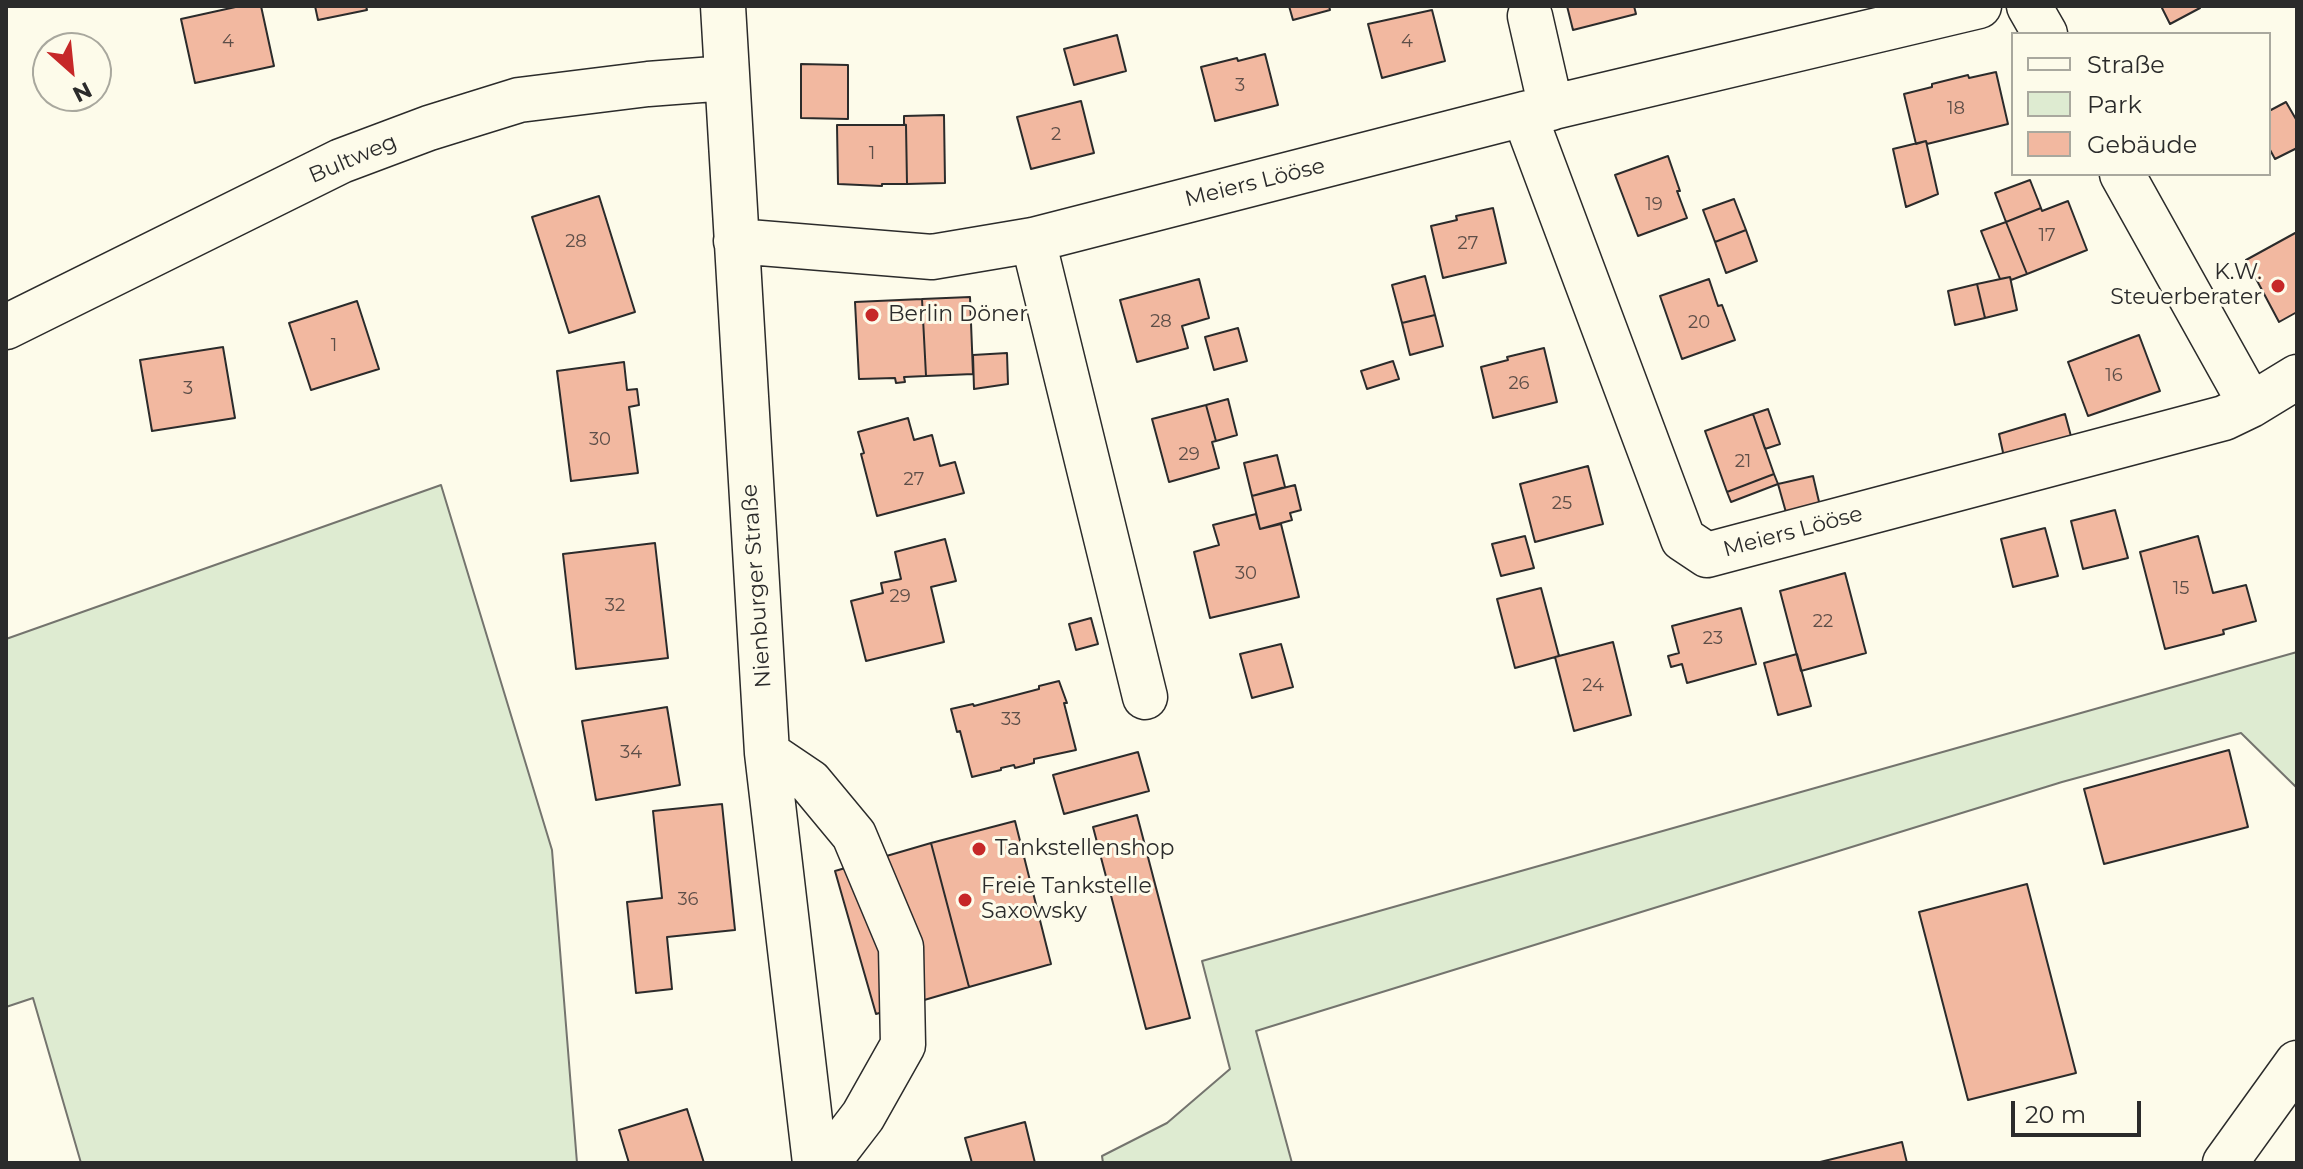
<!DOCTYPE html>
<html>
<head>
<meta charset="utf-8">
<style>
	body { margin:0 }
	#map { position:relative; width:2303px; height:1169px; overflow:hidden; background:#fdfbea; font-family:Montserrat,sans-serif }
	canvas { display:block }
	.frame { position:absolute; inset:0; border:8px solid #2b2b2b; pointer-events:none }
	.legend { position:absolute; left:2011px; top:32px; width:260px; height:144px; box-sizing:border-box; background:#fdfbea; border:2px solid #a9a89e; margin:0; padding:10px 14px; list-style:none; font-size:24px; color:#2b2b2b }
	.legend li { display:flex; align-items:center; gap:16px; height:40px }
	.legend b { width:40px; border:2px solid #a9a89e }
	.north { position:absolute; left:32px; top:32px; width:80px; height:80px; box-sizing:border-box; background:#fdfbea; border:2px solid #a9a89e; border-radius:50%; rotate:153deg; font-size:22px; font-weight:700; line-height:32px; text-align:center; color:#2b2b2b }
	.north::after { content:''; display:block; margin:auto; width:28px; height:36px; background:#c62828; clip-path:polygon(50% 0,100% 100%,50% 72%,0 100%) }
	.scale { position:absolute; left:2011px; top:1101px; width:130px; height:36px; box-sizing:border-box; border:4px solid #2b2b2b; border-top:0; padding-left:10px; font-size:24px; line-height:28px; white-space:nowrap; color:#2b2b2b; -webkit-text-stroke:6px #fdfbea; paint-order:stroke }
</style>
</head>
<body>
<div id="map">
<canvas width="2303" height="1169"></canvas>
<div class="frame"></div>
<ul class="legend">
<li><b style="height:10px;background:#fdfbea"></b>Straße</li>
<li><b style="height:22px;background:#deebd1"></b>Park</li>
<li><b style="height:22px;background:#f2b8a0"></b>Gebäude</li>
</ul>
<div class="north">N</div>
<div class="scale">20 m</div>
</div>
<script>
const ctx = document.querySelector('canvas').getContext('2d');
ctx.lineJoin = 'round';
function fillPath(path, color) { ctx.fillStyle = color; ctx.fill(path, 'evenodd'); }
const shape = rows => new Path2D(rows.map(r => 'M' + r).join(''));
function stroke(path, color, width, dash) { ctx.strokeStyle = color; ctx.lineWidth = width; ctx.lineCap = dash ? 'butt' : 'round'; ctx.setLineDash(dash || []); ctx.stroke(path); }
function label(font, color, halo, rows, align = 'center') {
  ctx.font = font + ' Montserrat,sans-serif'; ctx.lineWidth = 6; ctx.setLineDash([]); ctx.textBaseline = 'middle'; ctx.strokeStyle = halo; ctx.fillStyle = color; for (const [text, x, y, turn = 0] of rows) {
    ctx.save(); ctx.translate(x, y); ctx.rotate((+turn || 0) * Math.PI / 180); ctx.textAlign = isNaN(turn) ? turn : align; if (halo) ctx.strokeText(text, 0, 0); ctx.fillText(text, 0, 0); ctx.restore();
  }
}
const green = shape([
	[441,485,552,850,577,1163,81,1163,33,998,6,1007,6,639,441,485],
	[2297,652,2297,788,2241,733,2062,782,1256,1031,1292,1163,1103,1163,1102,1156,1167,1123,1230,1069,1202,961,2297,652]
]);
fillPath(green, '#deebd1');
stroke(green, '#74746e', 2);
const building = shape([
	[240,6,261,6,274,66,195,83,181,19,240,6],
	[315,6,366,6,367,10,318,20,315,6],
	[1289,6,1329,6,1330,10,1293,20,1289,6],
	[1567,6,1634,6,1636,14,1573,30,1567,6],
	[2161,6,2199,6,2200,8,2170,24,2161,6],
	[1432,10,1445,61,1382,78,1368,24,1432,10],
	[1117,35,1126,71,1074,85,1064,49,1117,35],
	[1265,54,1278,105,1215,121,1201,67,1237,58,1238,61,1265,54],
	[801,64,848,65,848,119,801,118,801,64],
	[1996,72,2008,124,1927,144,1926,141,1916,144,1904,94,1932,87,1932,84,1968,75,1969,78,1996,72],
	[1081,101,1094,153,1031,169,1017,117,1081,101],
	[2286,102,2297,121,2297,148,2275,159,2269,148,2269,111,2286,102],
	[944,115,945,183,907,184,906,125,904,124,904,116,944,115],
	[837,125,906,125,907,184,882,184,882,186,838,184,837,125],
	[1926,141,1938,194,1906,207,1893,149,1926,141],
	[1668,156,1680,191,1677,191,1687,218,1638,236,1615,175,1668,156],
	[2030,180,2041,208,2006,222,1995,193,2030,180],
	[599,196,635,312,569,333,532,217,599,196],
	[1734,199,1746,230,1715,242,1703,210,1734,199],
	[2068,201,2087,250,2027,274,2006,222,2041,208,2042,211,2068,201],
	[1493,208,1506,263,1443,278,1431,226,1457,220,1456,216,1493,208],
	[2006,222,2027,274,2011,280,2010,277,2000,279,1981,231,2006,222],
	[1746,230,1757,261,1726,273,1715,242,1746,230],
	[2297,232,2297,312,2279,322,2246,260,2297,232],
	[1425,276,1435,315,1402,323,1392,285,1425,276],
	[2010,277,2017,310,1985,318,1977,284,2010,277],
	[1199,279,1209,318,1182,326,1188,348,1137,362,1120,300,1199,279],
	[1709,279,1718,306,1722,305,1735,340,1682,359,1660,296,1709,279],
	[1977,284,1985,318,1955,325,1948,291,1977,284],
	[970,297,973,374,926,376,922,299,970,297],
	[922,299,926,376,904,377,905,382,896,383,895,378,859,379,855,302,922,299],
	[357,301,379,369,311,390,289,323,357,301],
	[1435,315,1443,346,1410,355,1402,323,1435,315],
	[1238,328,1247,361,1214,370,1205,337,1238,328],
	[2139,335,2160,391,2088,416,2068,362,2139,335],
	[223,347,235,418,152,431,140,360,223,347],
	[1544,348,1557,402,1493,418,1481,367,1508,360,1507,357,1544,348],
	[1007,353,1008,384,974,389,973,355,1007,353],
	[1393,361,1399,379,1367,389,1361,371,1393,361],
	[624,362,627,390,637,389,639,405,629,407,638,473,571,481,557,371,624,362],
	[1228,399,1237,435,1216,441,1206,405,1228,399],
	[1206,405,1216,441,1212,442,1219,468,1169,482,1152,419,1206,405],
	[1768,409,1780,444,1765,449,1753,414,1768,409],
	[1753,414,1774,474,1727,492,1705,431,1753,414],
	[2065,414,2072,440,2004,457,1999,434,2065,414],
	[908,418,914,440,932,435,940,466,955,462,964,493,877,516,861,454,864,453,858,432,908,418],
	[1277,455,1285,487,1252,496,1244,463,1277,455],
	[1588,466,1603,524,1535,542,1520,484,1588,466],
	[1774,474,1778,484,1731,502,1727,492,1774,474],
	[1813,476,1820,506,1787,516,1778,484,1813,476],
	[1295,485,1301,510,1290,513,1292,520,1260,529,1252,496,1295,485],
	[2115,510,2128,558,2083,569,2071,521,2115,510],
	[1256,514,1260,529,1281,524,1299,597,1210,618,1194,552,1219,545,1213,525,1256,514],
	[2045,528,2058,576,2013,587,2001,539,2045,528],
	[1525,536,1534,568,1501,576,1492,544,1525,536],
	[2198,536,2213,593,2246,585,2256,621,2223,630,2224,634,2165,649,2140,552,2198,536],
	[945,539,956,581,931,587,944,642,866,661,851,601,883,593,881,583,901,579,895,552,945,539],
	[655,543,668,658,576,669,563,554,655,543],
	[1845,573,1866,653,1801,671,1780,591,1845,573],
	[1541,588,1559,656,1515,668,1497,599,1541,588],
	[1741,608,1756,664,1687,683,1682,664,1671,667,1668,656,1679,653,1672,626,1741,608],
	[1091,618,1098,644,1076,650,1069,624,1091,618],
	[1613,642,1631,715,1574,731,1555,657,1613,642],
	[1281,644,1293,687,1252,698,1240,654,1281,644],
	[1797,654,1811,706,1778,715,1764,663,1797,654],
	[1059,681,1067,703,1064,703,1076,750,1034,759,1034,763,1015,768,1014,765,1001,768,1001,770,972,777,960,731,957,732,951,709,973,704,974,706,1039,689,1039,686,1059,681],
	[667,707,680,785,596,800,582,721,667,707],
	[2229,750,2248,827,2104,864,2084,789,2229,750],
	[1138,752,1149,791,1064,814,1053,775,1138,752],
	[722,804,735,930,667,937,672,989,636,993,627,902,662,898,653,811,722,804],
	[1137,815,1190,1018,1146,1029,1093,827,1137,815],
	[1015,821,1051,964,969,987,931,843,1015,821],
	[931,843,969,987,876,1014,835,871,931,843],
	[2027,884,2076,1073,1968,1100,1919,912,2027,884],
	[687,1109,704,1163,629,1163,619,1130,687,1109],
	[1025,1122,1035,1163,972,1163,965,1138,1025,1122],
	[1902,1142,1907,1163,1816,1163,1902,1142]
]);
fillPath(building, '#f2b8a0');
stroke(building, '#2b2b2b', 2);
const minor = shape([
	[723,6,767,753,815,1163],
	[2029,6,2045,34],
	[1530,16,1551,108],
	[1524,114,1683,539,1707,555,2224,418,2251,405,2297,377],
	[2122,174,2251,405],
	[1033,240,1145,697],
	[736,241,932,257,1033,240,1524,114,1979,6],
	[6,327,341,161,429,128,519,100,648,84,727,78],
	[767,753,810,782,854,835,901,947,903,1045,863,1116,827,1163]
]);
const major = shape([
	[2225,1163,2297,1063]
]);
stroke(minor, '#2b2b2b', 47);
stroke(major, '#2b2b2b', 47);
stroke(minor, '#fdfbea', 44);
stroke(major, '#fdfbea', 44);
for (const [x, y, r, color] of [
	[2278,286,8,"#c62828"],
	[872,315,8,"#c62828"],
	[979,849,8,"#c62828"],
	[965,900,8,"#c62828"]
]) { const dot = new Path2D(); dot.arc(x, y, r, 0, 2 * Math.PI); ctx.fillStyle = color; ctx.fill(dot); stroke(dot, '#fdfbea', 3); }
label('18px', '#5d4e48', null, [
	["4",228,42],
	["4",1407,42],
	["3",1240,86],
	["18",1956,109],
	["2",1056,135],
	["1",872,154],
	["19",1654,205],
	["17",2047,236],
	["28",576,242],
	["27",1468,244],
	["28",1161,322],
	["20",1699,323],
	["1",334,346],
	["16",2114,376],
	["26",1519,384],
	["3",188,389],
	["30",600,440],
	["29",1189,455],
	["21",1743,462],
	["27",914,480],
	["25",1562,504],
	["30",1246,574],
	["15",2181,589],
	["29",900,597],
	["32",615,606],
	["22",1823,622],
	["23",1713,639],
	["24",1593,686],
	["33",1011,720],
	["34",631,753],
	["36",688,900]
]);
label('22px', '#2b2b2b', '#fdfbea', [
	["Bultweg",353,159,-23],
	["Meiers Lööse",1255,183,-14],
	["Meiers Lööse",1793,532,-15],
	["Nienburger Straße",757,586,-94]
]);
label('22px', '#2b2b2b', '#fdfbea', [
	["K.W.",2262,273,"right"],
	["Steuerberater",2262,298,"right"],
	["Berlin Döner",888,315],
	["Tankstellenshop",995,849],
	["Freie Tankstelle",981,887],
	["Saxowsky",981,912]
], 'left');
</script>
</body>
</html>
